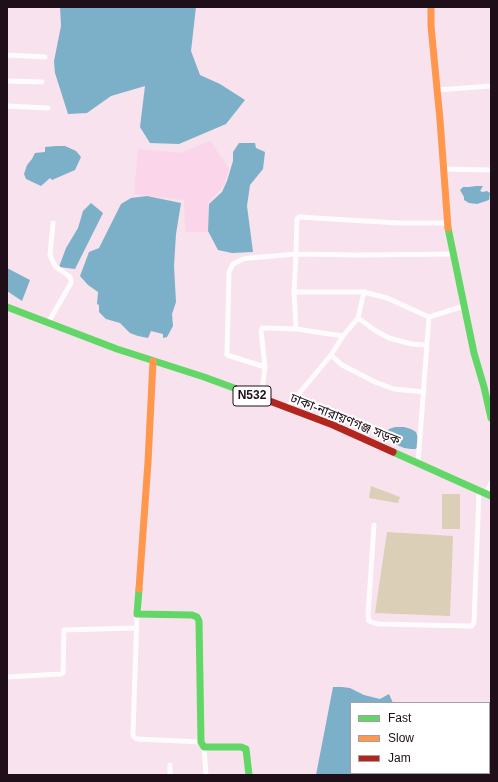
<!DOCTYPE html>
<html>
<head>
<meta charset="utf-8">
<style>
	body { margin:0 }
	#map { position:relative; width:498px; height:782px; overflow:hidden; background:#f7e2ed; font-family:Arial,sans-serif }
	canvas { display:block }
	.frame { position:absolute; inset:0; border:8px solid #1f0f18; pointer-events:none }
	.legend { position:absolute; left:350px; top:702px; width:140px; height:72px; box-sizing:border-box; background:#fff; border:1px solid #a59fa3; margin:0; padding:5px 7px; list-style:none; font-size:12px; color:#1f0f18 }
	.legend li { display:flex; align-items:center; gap:8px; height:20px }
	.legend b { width:20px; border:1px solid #a59fa3 }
</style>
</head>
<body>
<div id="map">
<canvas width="498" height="782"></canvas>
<div class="frame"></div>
<ul class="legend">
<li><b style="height:5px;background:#63d668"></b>Fast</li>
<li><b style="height:5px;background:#ff974d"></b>Slow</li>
<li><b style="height:5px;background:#b3261e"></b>Jam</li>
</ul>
</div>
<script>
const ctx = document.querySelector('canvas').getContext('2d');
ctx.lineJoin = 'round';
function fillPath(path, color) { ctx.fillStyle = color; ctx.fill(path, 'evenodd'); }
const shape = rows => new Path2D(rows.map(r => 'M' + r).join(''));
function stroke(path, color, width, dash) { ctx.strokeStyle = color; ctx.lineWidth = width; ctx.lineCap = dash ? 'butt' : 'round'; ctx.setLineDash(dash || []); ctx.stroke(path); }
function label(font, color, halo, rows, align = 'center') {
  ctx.font = font + ' Arial,"Noto Sans Bengali",sans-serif'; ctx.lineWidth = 4; ctx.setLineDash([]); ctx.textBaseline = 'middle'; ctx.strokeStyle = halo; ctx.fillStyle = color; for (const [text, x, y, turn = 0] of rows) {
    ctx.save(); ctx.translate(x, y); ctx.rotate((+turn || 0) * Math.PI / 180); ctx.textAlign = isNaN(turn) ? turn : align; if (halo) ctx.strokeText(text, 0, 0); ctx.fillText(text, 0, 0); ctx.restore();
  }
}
fillPath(shape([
	[210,141,229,168,224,185,208,203,208,232,185,232,184,200,134,194,138,149,181,153]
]), '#fbd5e9');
fillPath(shape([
	[371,486,400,497,398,503,369,498],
	[442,494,460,494,460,529,442,529],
	[387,532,453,536,450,616,375,613]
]), '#dbcfb7');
fillPath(shape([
	[60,7,196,7,191,51,200,75,220,84,245,100,226,124,179,144,150,143,140,127,145,86,111,96,87,113,68,114,55,73,54,61,61,26],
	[239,143,255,143,256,148,265,152,263,169,250,185,247,206,253,252,232,253,218,250,208,231,209,204,222,192,227,181,233,161,233,152],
	[56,146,65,146,76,151,81,157,75,170,52,180,50,178,41,186,26,179,24,174,27,165,32,159,35,153,45,152,45,147],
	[476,186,483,186,480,191,483,192,487,191,490,193,489,200,477,204,469,203,464,200,464,197,460,190,463,187,469,187],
	[147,196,181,203,176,234,174,266,176,302,172,314,173,326,167,337,163,338,163,334,151,331,148,338,138,336,130,333,120,323,106,319,99,312,99,305,97,304,98,292,88,285,80,276,89,252,99,248,121,204,131,198],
	[91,203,103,213,75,269,59,267,66,248,78,228,83,211],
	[7,268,30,280,22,301,7,291],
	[395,427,404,427,411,429,416,432,418,438,419,445,416,449,411,449,404,448,395,444,392,440,386,438,386,433,389,429],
	[333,687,342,687,350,688,364,695,380,699,389,694,393,703,351,703,351,773,489,773,489,722,491,721,491,775,316,775]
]), '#7cb0c8');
stroke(shape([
	[7,55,45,57],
	[7,81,42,82],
	[437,90,491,86],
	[7,106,48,108],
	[443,169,491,170],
	[294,292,364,292,387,298,429,317],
	[358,318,376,331,389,338,412,344,426,345],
	[48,323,71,283,71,280,70,277,55,266,50,255,53,223],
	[343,336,358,318,364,292],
	[331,355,342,365,375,382,394,389,424,392],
	[265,367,227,355,227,354,229,272,233,264,243,259,250,258,296,254,297,219,299,217,399,223,447,223],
	[261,398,265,367,261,330,262,328,265,328,296,329,294,292,296,254,358,255,454,254],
	[287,408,331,355,343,336,296,329],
	[418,463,429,317,464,306],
	[485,494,491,483],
	[374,525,368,615,369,621,374,623,379,624,467,626,472,626,474,622,479,491],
	[137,614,133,734,134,737,137,739,201,742],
	[7,677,61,674,63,673,64,630,136,628],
	[204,747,206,775],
	[170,765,170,775]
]), '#fefbfc', 5);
stroke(shape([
	[448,228,474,353,484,387,491,418],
	[7,307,117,349,204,377,267,400],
	[393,452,491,496],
	[139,589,137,614,192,615,197,617,199,621,201,742,204,747,241,747,246,749,249,775]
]), '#63d668', 7);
stroke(shape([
	[431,7,431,26,440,120,448,228],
	[139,589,148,462,153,361]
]), '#ff974d', 7);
stroke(shape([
	[267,400,333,425,393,452]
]), '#b3261e', 7);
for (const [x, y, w] of [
	[252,396,38]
]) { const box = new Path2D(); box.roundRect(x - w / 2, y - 10, w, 20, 3); ctx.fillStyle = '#fff'; ctx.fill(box); stroke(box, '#1f0f18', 1); }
label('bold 12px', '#1f0f18', null, [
	["N532",252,396]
]);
label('13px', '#1f0f18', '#fff', [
	["ঢাকা-নারায়ণগঞ্জ সড়ক",345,420,22]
]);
</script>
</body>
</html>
